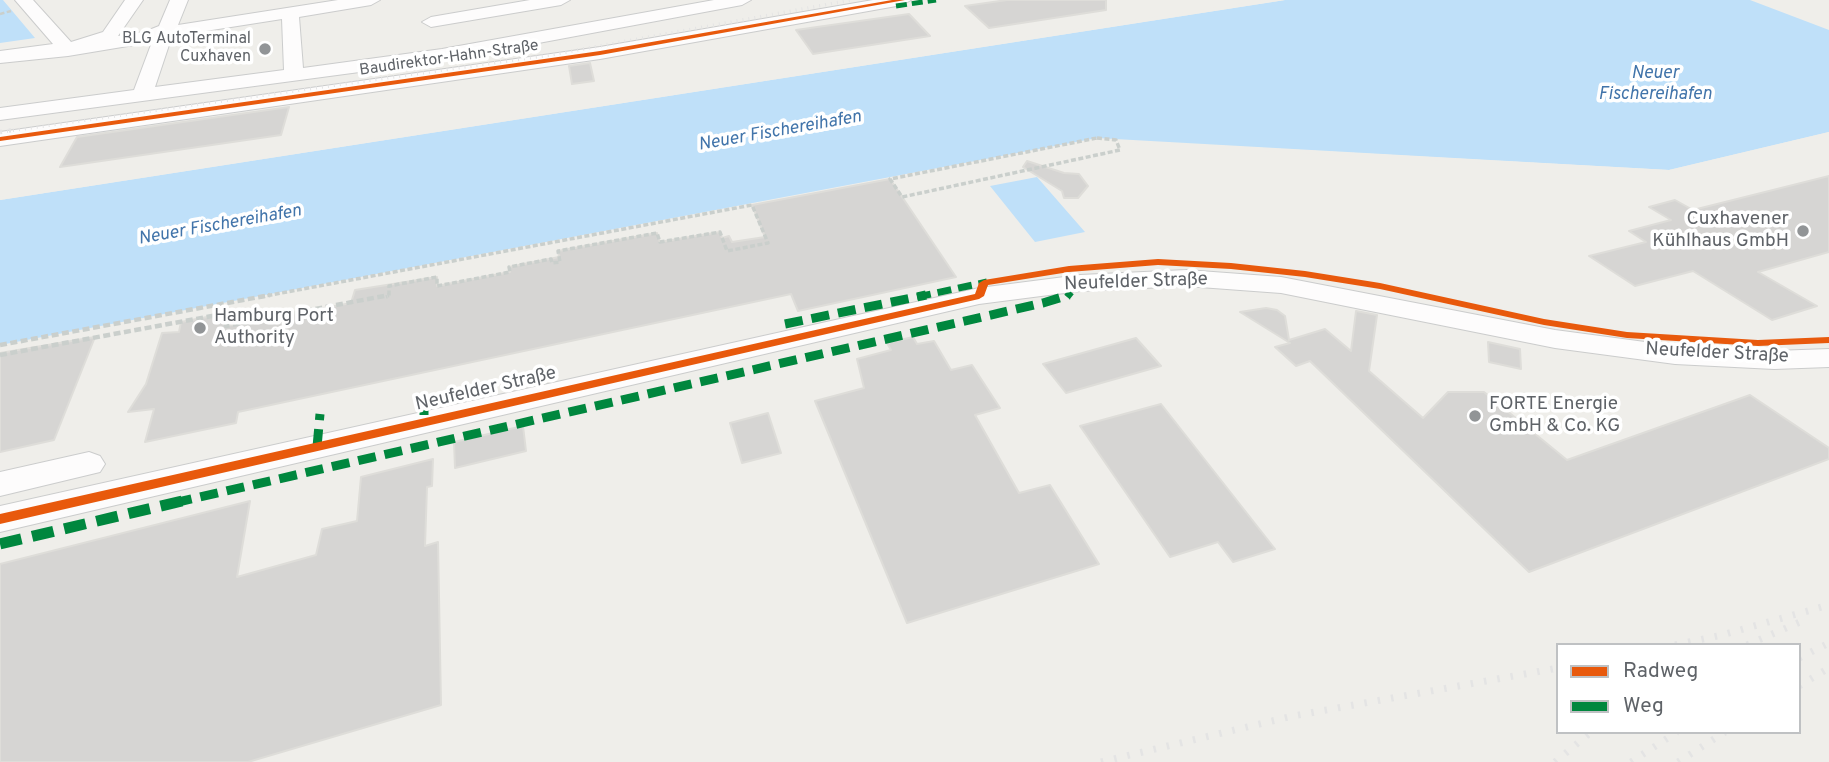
<!DOCTYPE html>
<html>
<head>
<meta charset="utf-8">
<style>
	body { margin:0 }
	#map { position:relative; width:1829px; height:762px; overflow:hidden; background:#efeeea; font-family:Overpass,sans-serif }
	canvas { display:block }
	.legend { position:absolute; left:1556px; top:643px; width:245px; height:91px; box-sizing:border-box; background:#fff; border:2px solid #bfc1c3; margin:0; padding:9px 12px; list-style:none; font-size:21px; color:#5f6368 }
	.legend li { display:flex; align-items:center; gap:14px; height:35px }
	.legend b { width:35px; border:2px solid #bfc1c3 }
</style>
</head>
<body>
<div id="map">
<canvas width="1829" height="762"></canvas>
<ul class="legend">
<li><b style="height:9px;background:#e8590c"></b>Radweg</li>
<li><b style="height:9px;background:#00873e"></b>Weg</li>
</ul>
</div>
<script>
const ctx = document.querySelector('canvas').getContext('2d');
ctx.lineJoin = 'round';
function fillPath(path, color) { ctx.fillStyle = color; ctx.fill(path, 'evenodd'); }
const shape = rows => new Path2D(rows.map(r => 'M' + r).join(''));
function stroke(path, color, width, dash) { ctx.strokeStyle = color; ctx.lineWidth = width; ctx.lineCap = dash ? 'butt' : 'round'; ctx.setLineDash(dash || []); ctx.stroke(path); }
function label(font, color, halo, rows, align = 'center') {
  ctx.font = font + ' Overpass,sans-serif'; ctx.lineWidth = 7; ctx.setLineDash([]); ctx.textBaseline = 'middle'; ctx.strokeStyle = halo; ctx.fillStyle = color; for (const [text, x, y, turn = 0] of rows) {
    ctx.save(); ctx.translate(x, y); ctx.rotate((+turn || 0) * Math.PI / 180); ctx.textAlign = isNaN(turn) ? turn : align; if (halo) ctx.strokeText(text, 0, 0); ctx.fillText(text, 0, 0); ctx.restore();
  }
}
fillPath(shape([
	[0,0,3,0,35,38,0,43],
	[1285,0,1750,0,1829,30,1829,132,1669,170,1097,138,0,345,0,200],
	[1037,177,1085,232,1035,242,990,186]
]), '#bfe0f9');
fillPath(shape([
	[1263,0,1285,0,0,200,0,197],
	[1829,132,1829,136,1670,173,1117,143,1116,140,1669,170]
]), '#efeeea');
const building = shape([
	[1007,0,1106,0,1106,10,989,28,965,6,1007,0],
	[909,14,930,36,813,54,796,30,909,14],
	[590,63,594,81,572,84,569,66,590,63],
	[289,107,281,135,60,167,77,137,289,107],
	[1027,161,1064,173,1079,174,1088,186,1078,198,1064,198,1062,191,1023,167,1027,161],
	[1829,176,1829,252,1758,272,1817,306,1772,320,1693,271,1635,286,1589,256,1646,242,1629,231,1671,220,1649,207,1675,200,1693,210,1829,176],
	[890,179,956,277,798,311,791,294,238,412,236,423,145,442,154,409,128,412,146,384,162,333,179,332,181,322,228,313,226,326,351,303,355,290,437,277,437,286,510,272,509,267,559,257,558,251,657,233,660,242,720,232,722,238,729,236,732,242,765,237,752,205,890,179],
	[1266,308,1277,310,1285,316,1289,340,1325,329,1351,351,1356,311,1377,315,1369,371,1423,418,1448,392,1484,392,1567,460,1750,395,1829,448,1829,459,1529,572,1310,361,1296,366,1275,347,1290,343,1240,312,1266,308],
	[95,337,54,440,0,452,0,353,95,337],
	[913,337,917,344,934,341,951,370,972,365,1000,408,975,415,1019,493,1050,485,1099,564,907,623,815,401,864,388,857,359,891,350,887,343,913,337],
	[1136,338,1161,366,1066,393,1043,364,1136,338],
	[1488,342,1520,349,1521,369,1489,362,1488,342],
	[1161,404,1275,549,1233,562,1218,542,1170,557,1080,426,1161,404],
	[768,413,781,453,742,463,730,423,768,413],
	[523,426,526,451,455,468,454,442,523,426],
	[433,459,432,486,427,487,425,546,438,542,441,705,248,762,0,762,0,564,250,501,237,577,316,555,322,529,357,521,361,477,433,459]
]);
fillPath(building, '#d6d5d3');
stroke(building, '#deddd9', 2);
const minor = shape([
	[15,0,33,0,71,42,103,32,125,0,143,0,118,36,144,32,159,26,170,0,188,0,178,25,338,0,380,0,371,5,299,17,303,68,442,49,714,0,751,0,742,5,442,61,0,120,0,108,134,90,152,42,68,56,0,63,0,51,53,44,15,0],
	[282,19,284,70,155,87,171,39,167,35,173,33,180,35,282,19],
	[530,0,570,0,561,5,431,27,422,22,431,17,530,0],
	[873,0,911,0,902,5,600,59,0,146,0,132,600,47,873,0],
	[1186,270,1281,277,1555,330,1675,346,1774,351,1829,349,1829,367,1774,369,1675,364,1555,348,1281,293,1186,286,1080,291,979,304,0,532,0,506,979,288,1080,275,1186,270],
	[89,452,100,456,105,464,100,472,0,496,0,472,89,452]
]);
stroke(minor, '#cbcccc', 2);
stroke(shape([
	[0,14,11,11]
]), '#cacfcc', 2.5, [4.5, 2.5]);
stroke(shape([
	[1097,138,1116,140,1120,150,902,197,890,179,1097,138],
	[260,297,752,205,768,243,727,251,720,232,660,242,657,233,558,251,560,262,552,263,551,259,509,267,510,272,437,286,437,277,389,286,389,296,386,297]
]), '#cacfcc', 3.5, [5, 2.5]);
stroke(shape([
	[0,345,270,295],
	[0,355,228,313,226,326,389,295]
]), '#cacfcc', 4.5, [7, 3.5]);
fillPath(minor, '#fdfcfc');
stroke(shape([
	[1,132,550,55,852,0]
]), '#e4e4e4', 3.5, [1, 5]);
stroke(shape([
	[0,132,13,130]
]), '#e4e4e4', 4.5, [2, 7]);
stroke(shape([
	[1675,645,1722,635,1829,605],
	[1747,645,1800,622],
	[1799,658,1829,643],
	[1799,686,1829,668],
	[1101,762,1293,716,1558,668],
	[1555,762,1591,732],
	[1631,762,1677,732],
	[1678,762,1725,732]
]), '#e4e4e4', 7, [2.5, 11]);
stroke(shape([
	[896,6,936,0]
]), '#00873e', 5, [11, 5]);
stroke(shape([
	[917,297,987,282],
	[1067,297,1071,292]
]), '#00873e', 7, [14, 7]);
stroke(shape([
	[785,324,926,295],
	[424,397,424,422],
	[317,447,320,414],
	[174,503,1043,303,1069,295]
]), '#00873e', 9, [18, 9]);
stroke(shape([
	[0,544,182,501]
]), '#00873e', 11, [22, 11]);
fillPath(shape([
	[892,0,905,0,600,55,0,141,0,137,600,51,892,0],
	[1158,259,1231,263,1305,271,1380,283,1544,319,1627,332,1758,340,1829,337,1829,343,1758,346,1627,338,1544,325,1380,289,1305,277,1231,269,1158,265,1069,272,988,285,984,296,979,299,0,524,0,514,975,294,979,283,984,280,1069,266,1158,259]
]), '#e8590c');
for (const [x, y, r, color] of [
	[265,49,7,"#919496"],
	[1803,231,7,"#919496"],
	[200,328,7,"#919496"],
	[1475,416,7,"#919496"]
]) { const dot = new Path2D(); dot.arc(x, y, r, 0, 2 * Math.PI); ctx.fillStyle = color; ctx.fill(dot); stroke(dot, '#fff', 2.5); }
label('16px', '#5f6368', '#fff', [
	["BLG AutoTerminal",251,40],
	["Cuxhaven",251,58]
], 'right');
label('16px', '#5f6368', '#fff', [
	["Baudirektor-Hahn-Straße",449,59,-8]
]);
label('italic 18px', '#4174aa', '#fff', [
	["Neuer",1655,74],
	["Fischereihafen",1655,95],
	["Neuer Fischereihafen",780,132,-10],
	["Neuer Fischereihafen",220,226,-10]
]);
label('19px', '#5f6368', '#fff', [
	["Cuxhavener",1789,220,"right"],
	["Kühlhaus GmbH",1789,242,"right"],
	["Hamburg Port",214,317],
	["Authority",214,339],
	["FORTE Energie",1489,405],
	["GmbH & Co. KG",1489,427]
], 'left');
label('19px', '#5f6368', '#fff', [
	["Neufelder Straße",1136,283,-2],
	["Neufelder Straße",1717,354,3],
	["Neufelder Straße",486,390,-13]
]);
</script>
</body>
</html>
